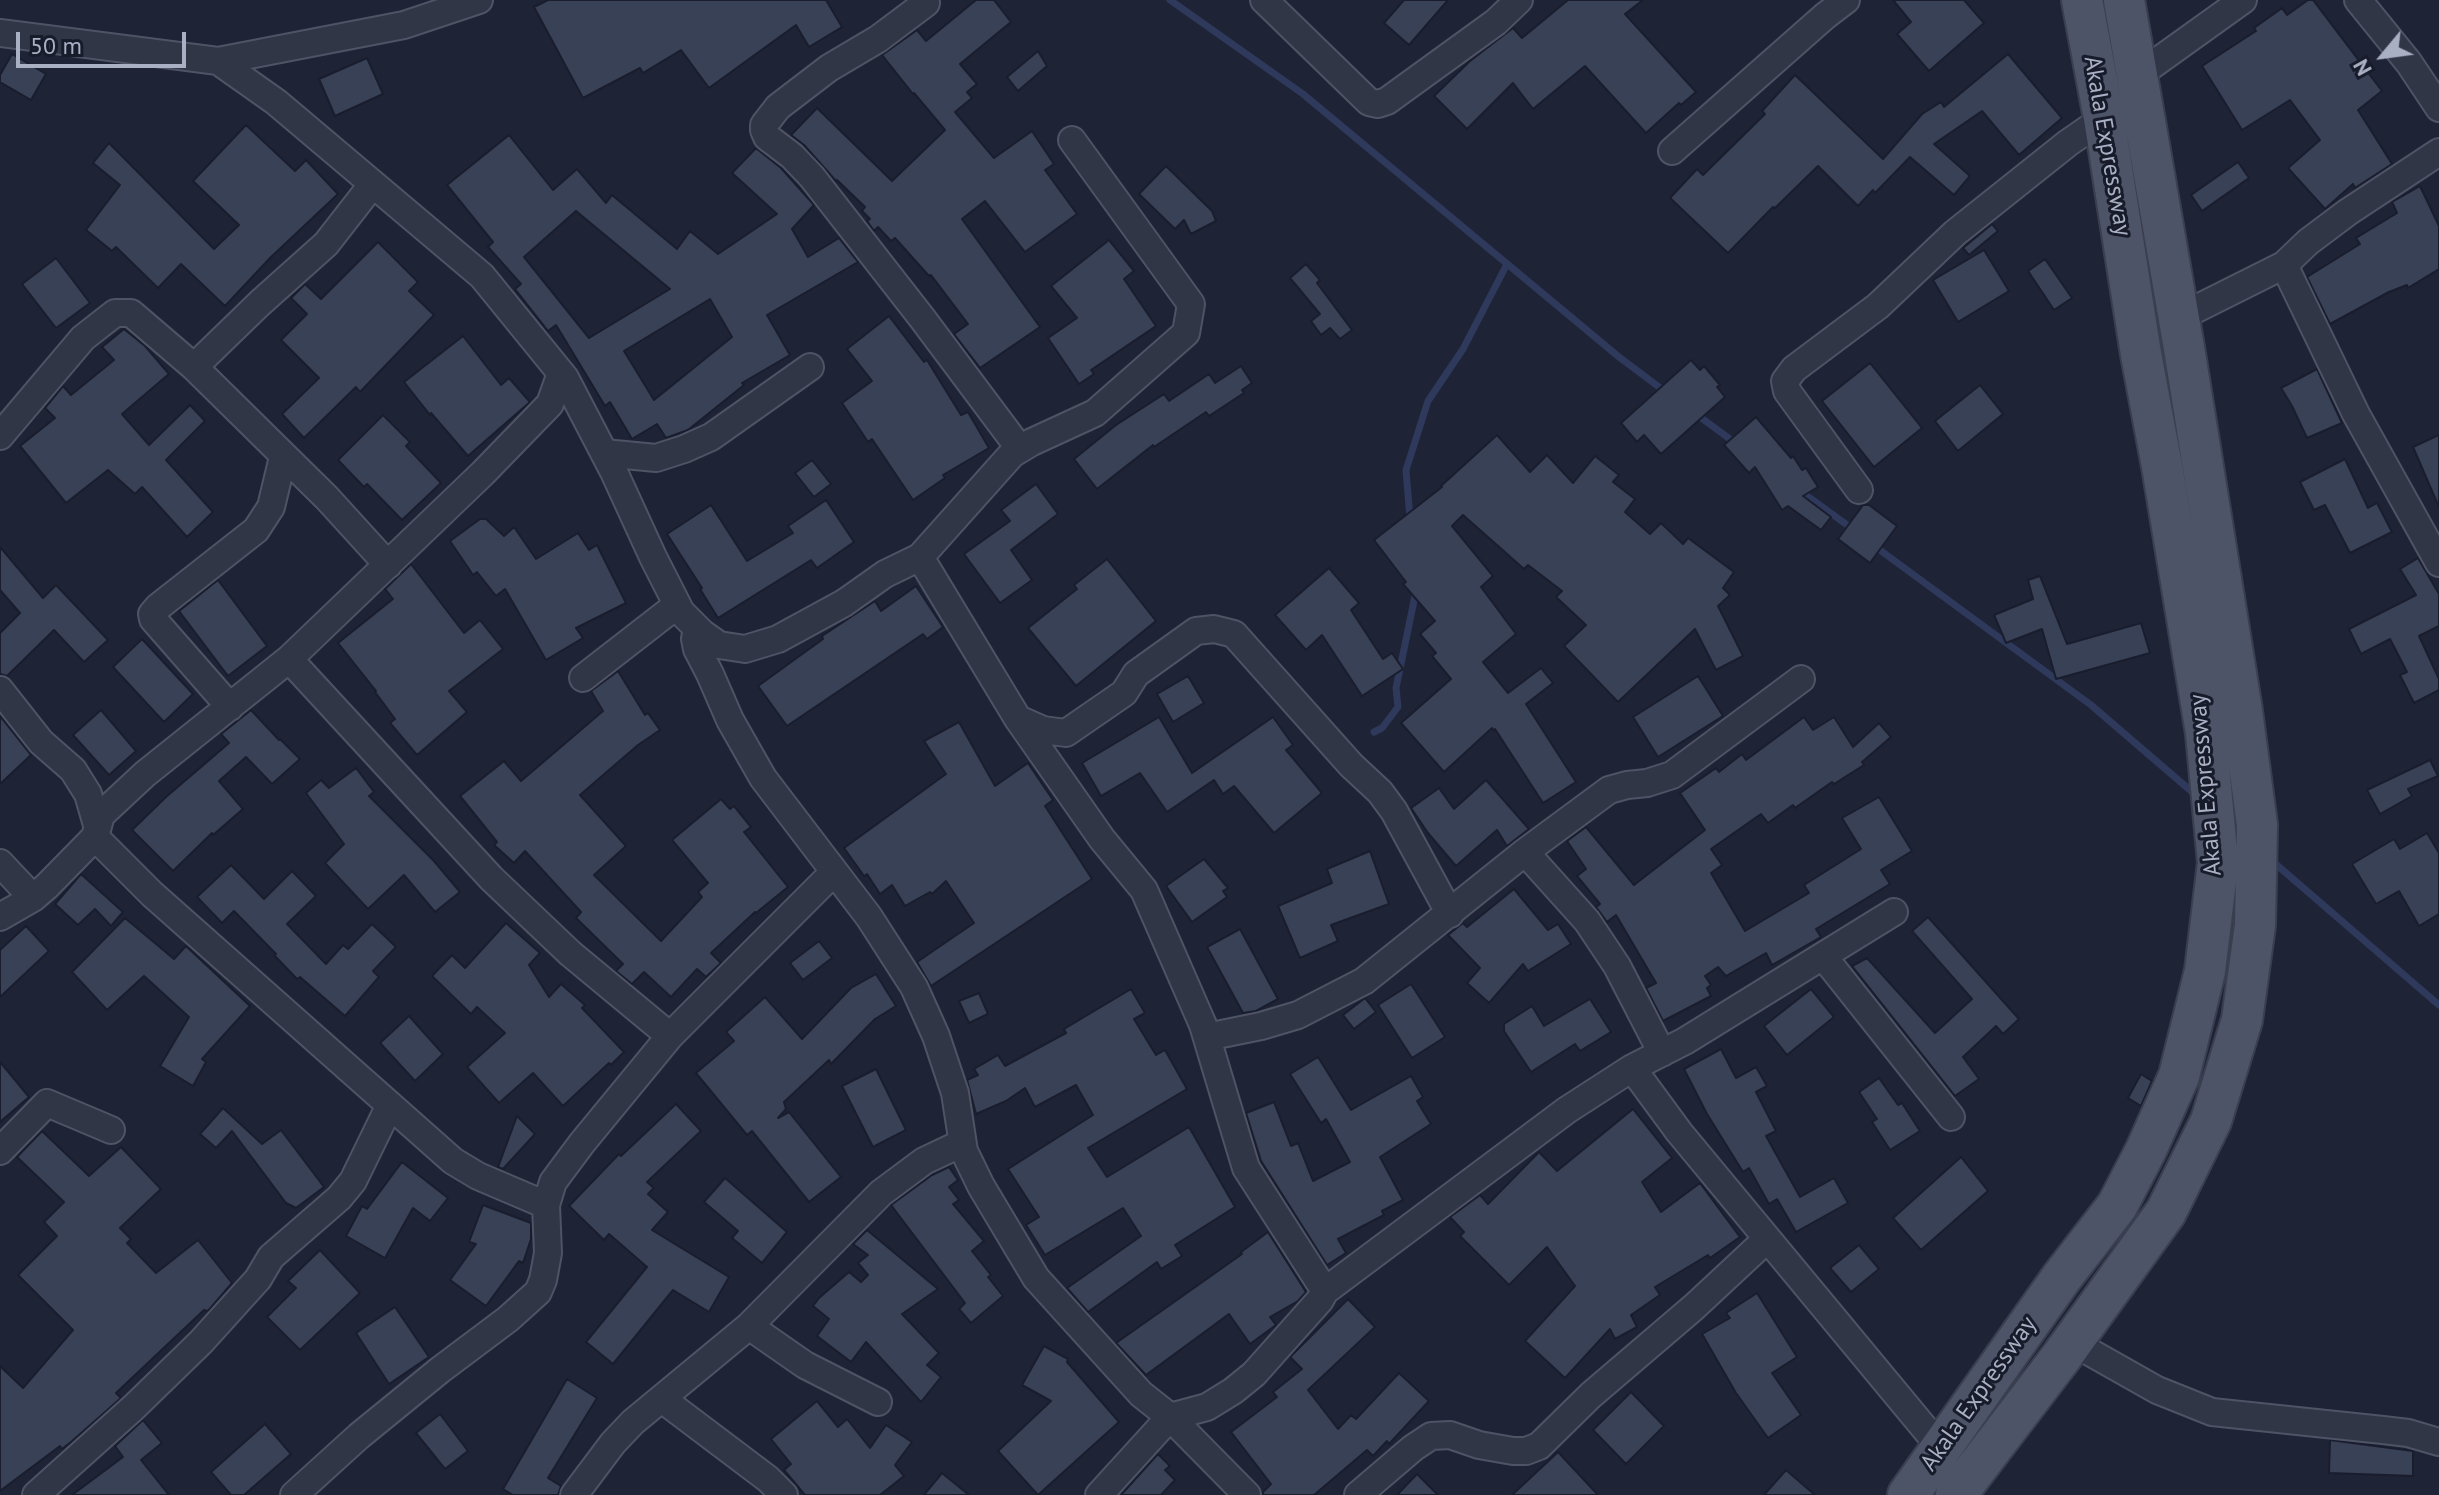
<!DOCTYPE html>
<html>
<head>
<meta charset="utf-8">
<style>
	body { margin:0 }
	#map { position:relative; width:2439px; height:1495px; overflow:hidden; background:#1e2436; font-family:"PT Sans",sans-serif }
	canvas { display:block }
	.north { position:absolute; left:2343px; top:16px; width:80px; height:80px; -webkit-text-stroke:6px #171b2a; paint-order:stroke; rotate:241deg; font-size:22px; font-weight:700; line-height:32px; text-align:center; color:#aab0c4 }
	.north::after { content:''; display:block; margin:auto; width:28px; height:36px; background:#aab0c4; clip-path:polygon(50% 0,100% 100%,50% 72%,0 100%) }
	.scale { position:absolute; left:16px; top:32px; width:170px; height:36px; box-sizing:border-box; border:4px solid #aab0c4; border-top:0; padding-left:10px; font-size:24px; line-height:28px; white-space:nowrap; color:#aab0c4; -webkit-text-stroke:6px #171b2a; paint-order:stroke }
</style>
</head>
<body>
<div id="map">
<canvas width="2439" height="1495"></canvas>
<div class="north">N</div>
<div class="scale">50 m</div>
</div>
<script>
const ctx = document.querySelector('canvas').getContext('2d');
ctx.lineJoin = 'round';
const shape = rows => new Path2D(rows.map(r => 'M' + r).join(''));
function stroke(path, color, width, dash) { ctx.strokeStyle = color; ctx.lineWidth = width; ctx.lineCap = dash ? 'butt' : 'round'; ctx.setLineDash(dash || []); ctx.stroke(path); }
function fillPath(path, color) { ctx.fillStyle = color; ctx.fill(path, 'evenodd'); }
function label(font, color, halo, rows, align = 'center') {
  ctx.font = font + ' "PT Sans",sans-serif'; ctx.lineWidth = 6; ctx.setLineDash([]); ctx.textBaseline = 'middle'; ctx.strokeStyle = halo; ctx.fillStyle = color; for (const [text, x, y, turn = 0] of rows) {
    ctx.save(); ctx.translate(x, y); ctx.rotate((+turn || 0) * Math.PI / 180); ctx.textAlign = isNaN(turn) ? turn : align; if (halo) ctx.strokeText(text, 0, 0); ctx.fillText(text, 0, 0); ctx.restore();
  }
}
stroke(shape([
	[1170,0,1303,94,1619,357,1667,393],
	[1696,414,1738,445],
	[1799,490,1854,530],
	[1410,519,1406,470,1428,401,1463,349,1507,264],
	[1873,545,2091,705,2198,797],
	[1374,732,1382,728,1398,707,1396,688,1416,591],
	[2271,860,2439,1005]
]), '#2e395c', 7);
const building = shape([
	[548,0,826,0,842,27,809,47,796,25,709,88,681,50,643,73,640,68,583,98,534,7,548,0],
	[976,0,994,0,1011,22,960,64,977,84,967,92,972,98,955,112,994,158,1032,131,1054,164,1045,170,1077,214,1025,252,985,201,962,219,1040,327,980,368,954,334,968,324,931,275,929,276,895,238,891,241,878,227,874,231,867,221,870,219,862,211,865,207,837,180,836,181,804,145,791,135,817,108,892,181,945,130,914,93,913,94,882,55,917,30,926,41,976,0],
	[1404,0,1448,0,1409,45,1384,23,1404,0],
	[1568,0,1643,0,1625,14,1696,92,1681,105,1679,103,1646,133,1585,66,1533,109,1513,83,1467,129,1434,96,1470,61,1513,28,1522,38,1568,0],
	[1893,0,1964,0,1984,23,1929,71,1897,34,1911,22,1893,0],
	[2308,0,2313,0,2382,91,2358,110,2392,164,2355,188,2353,184,2325,209,2288,168,2320,140,2290,100,2242,130,2202,66,2256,31,2254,28,2282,8,2287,15,2308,0],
	[1038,51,1047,66,1018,91,1007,77,1038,51],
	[12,54,46,74,31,100,0,82,0,75,12,54],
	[2008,54,2062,118,2019,155,1982,111,1934,144,1970,176,1954,195,1910,157,1875,193,1873,190,1858,206,1818,166,1775,208,1773,207,1728,253,1670,198,1697,169,1703,175,1765,114,1762,111,1795,75,1883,159,1922,114,1941,102,1944,107,2008,54],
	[367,58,383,94,335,116,319,79,367,58],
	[246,125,295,171,306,160,338,194,270,258,225,306,181,264,158,288,116,247,112,251,86,230,120,185,93,163,109,143,214,249,239,225,193,181,246,125],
	[509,135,553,190,577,169,606,203,612,195,677,249,690,231,718,254,777,214,732,173,756,148,781,168,814,205,792,229,808,257,839,238,858,262,767,315,790,355,742,383,744,385,688,430,666,438,657,424,632,439,610,402,605,406,556,325,548,331,515,289,521,284,488,247,493,242,447,185,509,135],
	[576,211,670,289,589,338,524,257,576,211],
	[710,299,732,337,654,400,624,351,710,299],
	[2238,162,2249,178,2202,211,2191,195,2238,162],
	[1166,166,1212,211,1216,221,1191,234,1184,220,1175,229,1139,194,1166,166],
	[2420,186,2439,226,2439,269,2408,288,2407,285,2389,292,2330,324,2307,277,2360,244,2356,238,2397,213,2392,202,2420,186],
	[1992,224,1998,231,1969,255,1963,248,1992,224],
	[1109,240,1134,271,1124,279,1156,326,1091,370,1094,374,1079,384,1048,338,1077,318,1051,286,1109,240],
	[378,242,418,282,409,291,434,315,360,392,356,387,304,438,282,414,319,378,281,340,307,314,291,298,305,284,321,299,378,242],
	[1984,250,2009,291,1958,322,1933,280,1984,250],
	[56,258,90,303,56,328,22,284,56,258],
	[2045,259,2072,298,2054,310,2028,271,2045,259],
	[1306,264,1320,280,1317,283,1352,330,1340,339,1330,328,1321,335,1311,321,1320,314,1290,278,1306,264],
	[889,316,924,362,927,360,961,415,968,412,989,448,943,475,945,478,913,500,872,439,868,442,842,403,872,381,847,349,889,316],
	[124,329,145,346,169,374,122,414,149,445,190,405,205,421,166,460,213,512,187,537,142,487,135,494,108,470,66,503,20,446,55,418,45,408,63,386,71,395,114,360,102,347,124,329],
	[463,336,501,385,509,378,530,402,468,456,431,413,430,415,404,382,463,336],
	[1691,360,1700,370,1704,366,1720,385,1717,387,1725,397,1661,454,1644,435,1637,442,1621,423,1691,360],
	[1870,363,1922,428,1874,467,1822,401,1870,363],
	[1241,366,1252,383,1242,390,1244,393,1209,416,1206,412,1154,447,1153,445,1097,489,1074,459,1116,425,1164,394,1169,401,1209,374,1215,383,1241,366],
	[2317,369,2342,423,2307,438,2292,406,2281,388,2317,369],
	[1980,385,2003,414,1958,451,1935,421,1980,385],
	[383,415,410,442,406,446,441,483,402,520,367,484,364,487,338,460,383,415],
	[1756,417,1791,458,1793,456,1802,470,1806,468,1818,487,1803,496,1831,517,1821,530,1788,506,1782,510,1755,467,1749,473,1724,445,1756,417],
	[1497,435,1530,472,1547,455,1573,483,1595,456,1619,475,1613,482,1635,499,1625,512,1650,534,1661,523,1683,544,1688,538,1734,572,1723,588,1730,595,1718,606,1743,656,1716,670,1695,629,1618,702,1564,646,1586,625,1556,597,1562,591,1528,565,1524,569,1463,515,1452,526,1493,576,1481,587,1516,634,1483,662,1508,693,1541,668,1553,683,1526,704,1576,782,1543,803,1495,729,1494,731,1492,728,1444,772,1401,723,1451,679,1432,656,1436,653,1420,634,1435,621,1403,584,1406,582,1374,540,1442,487,1441,486,1497,435],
	[2439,435,2439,507,2413,447,2439,435],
	[2345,459,2368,508,2377,503,2392,532,2350,553,2325,505,2314,510,2300,482,2345,459],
	[812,460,831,484,814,497,795,473,812,460],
	[1036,484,1058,514,1011,550,1032,580,1000,603,964,554,1010,521,1001,510,1036,484],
	[826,500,854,542,817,568,811,560,718,618,700,589,702,588,667,534,711,505,747,561,793,533,788,526,826,500],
	[1863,505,1869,505,1897,526,1870,563,1838,539,1863,505],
	[480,519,486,519,504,536,514,527,536,559,578,533,589,550,597,545,626,603,576,628,583,638,546,660,505,589,496,596,477,572,473,575,450,541,480,519],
	[0,547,43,598,56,585,108,640,84,662,54,630,7,676,0,674,0,633,20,613,0,590,0,547],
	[2418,558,2439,594,2439,626,2419,636,2439,679,2439,690,2414,703,2400,675,2407,672,2390,639,2361,654,2349,629,2416,595,2400,569,2418,558],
	[1107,559,1156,621,1076,686,1028,628,1077,589,1074,585,1107,559],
	[411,564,464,633,480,620,503,649,449,691,467,712,417,755,390,723,395,719,375,692,376,691,338,643,393,599,385,589,411,564],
	[1329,568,1359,603,1351,610,1383,659,1392,653,1403,669,1362,696,1322,635,1306,650,1275,615,1329,568],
	[2040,576,2067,644,2141,623,2150,653,2056,679,2042,629,2006,643,1994,615,2033,599,2028,580,2040,576],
	[218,580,267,646,228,676,179,611,218,580],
	[916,586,943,627,927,639,923,634,787,726,758,686,823,639,822,636,875,601,881,611,916,586],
	[142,639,193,694,164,722,113,667,142,639],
	[618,671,645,715,648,713,660,730,638,745,580,795,626,846,594,875,661,941,702,897,698,892,708,883,672,840,721,799,730,809,734,806,751,827,744,832,788,887,756,913,755,912,711,953,721,963,706,977,697,969,671,997,644,972,632,984,616,971,623,964,576,918,581,912,525,851,514,863,494,845,497,842,460,796,504,761,521,781,603,711,591,691,618,671],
	[1188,676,1204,703,1173,722,1157,694,1188,676],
	[1698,676,1723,716,1658,757,1633,717,1698,676],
	[101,710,136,751,109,775,73,735,101,710],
	[251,710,279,740,280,739,300,759,272,784,246,757,219,781,243,809,213,835,212,833,173,871,132,830,166,797,229,743,221,734,251,710],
	[0,716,31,755,0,784,0,716],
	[1159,717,1192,773,1273,717,1293,745,1286,750,1322,793,1274,833,1234,786,1223,794,1214,780,1167,812,1140,773,1101,796,1082,763,1159,717],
	[1804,717,1813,730,1834,717,1853,747,1879,723,1891,737,1862,762,1864,765,1834,784,1832,782,1795,808,1793,805,1768,823,1761,814,1711,849,1722,865,1711,873,1745,931,1809,893,1804,885,1861,849,1842,818,1879,797,1912,851,1881,870,1890,884,1816,929,1821,937,1772,965,1766,953,1726,976,1718,967,1705,976,1711,985,1707,988,1711,996,1663,1021,1646,988,1656,983,1616,915,1607,922,1596,907,1600,904,1577,876,1586,869,1567,841,1586,827,1634,885,1705,830,1680,793,1716,768,1719,772,1742,754,1746,760,1804,717],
	[959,722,995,786,1028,763,1053,800,1045,806,1092,879,931,986,917,962,974,923,946,881,932,894,930,892,905,906,892,885,880,894,867,874,864,876,844,848,946,774,924,741,959,722],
	[2430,760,2438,776,2408,789,2412,796,2380,814,2367,790,2430,760],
	[356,768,374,792,369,796,434,861,460,892,435,912,404,875,368,909,325,863,344,844,306,793,321,780,329,788,356,768],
	[1486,780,1529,829,1507,846,1497,830,1456,866,1428,833,1411,808,1439,788,1454,809,1486,780],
	[2427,833,2439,853,2439,914,2419,926,2399,891,2376,904,2352,864,2394,839,2400,849,2427,833],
	[1370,851,1389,904,1331,925,1338,941,1300,958,1278,906,1332,883,1327,869,1370,851],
	[1204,859,1228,888,1223,891,1227,897,1192,922,1166,886,1204,859],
	[231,865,264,899,292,871,316,896,287,924,326,964,343,945,348,949,372,924,396,947,373,971,379,977,345,1016,300,977,297,979,274,955,276,954,234,911,222,923,197,897,231,865],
	[81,874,123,912,111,926,95,909,78,925,55,904,81,874],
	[1514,889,1548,930,1558,924,1571,944,1528,971,1523,964,1489,1003,1467,983,1480,968,1448,935,1463,923,1467,927,1514,889],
	[1928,917,2019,1019,2003,1034,1996,1026,1963,1057,1979,1079,1955,1096,1852,966,1867,958,1935,1033,1972,999,1912,931,1928,917],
	[125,918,174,959,186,946,250,1006,202,1059,206,1062,193,1086,160,1066,189,1017,144,976,107,1010,72,972,125,918],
	[506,923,540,953,529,965,549,997,561,984,585,1005,582,1008,624,1052,611,1065,609,1063,563,1106,533,1073,499,1103,467,1067,505,1033,477,1007,471,1014,432,976,452,955,465,968,506,923],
	[26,926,49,951,0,997,0,950,26,926],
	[1240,929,1278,999,1256,1011,1243,1013,1207,947,1240,929],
	[819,941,832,958,803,980,790,963,819,941],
	[876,974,896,1006,875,1019,831,1064,829,1060,784,1102,786,1109,778,1118,789,1112,841,1177,809,1202,752,1131,747,1135,696,1073,734,1041,726,1032,765,997,802,1039,851,988,876,974],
	[1411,984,1445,1037,1412,1058,1378,1005,1411,984],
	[1131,989,1145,1013,1134,1019,1156,1055,1165,1050,1187,1089,1088,1148,1107,1177,1189,1127,1235,1207,1175,1245,1182,1256,1161,1269,1157,1262,1088,1312,1067,1288,1141,1236,1123,1208,1045,1255,1026,1225,1039,1217,1008,1169,1093,1115,1076,1085,1035,1107,1025,1088,1006,1101,976,1114,967,1080,978,1075,974,1069,998,1055,1005,1066,1066,1033,1064,1029,1131,989],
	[1811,989,1834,1017,1787,1055,1764,1026,1811,989],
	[979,993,988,1014,969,1023,959,1001,979,993],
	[1365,998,1376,1012,1354,1029,1343,1015,1365,998],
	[1590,999,1611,1032,1580,1051,1575,1044,1531,1072,1504,1031,1504,1024,1532,1006,1544,1026,1590,999],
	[409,1016,443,1054,415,1081,380,1043,409,1016],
	[1721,1049,1736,1078,1756,1067,1767,1086,1756,1092,1776,1131,1766,1136,1800,1197,1834,1178,1848,1203,1796,1232,1777,1199,1769,1204,1749,1168,1743,1172,1707,1114,1684,1069,1721,1049],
	[1318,1057,1351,1110,1411,1076,1423,1097,1417,1101,1431,1124,1380,1157,1403,1200,1382,1211,1384,1215,1338,1239,1346,1253,1327,1265,1261,1161,1246,1113,1274,1102,1291,1146,1298,1143,1313,1181,1350,1162,1326,1119,1321,1123,1290,1074,1318,1057],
	[0,1062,29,1097,0,1122,0,1062],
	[876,1069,906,1130,873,1147,842,1086,876,1069],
	[2141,1074,2152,1081,2141,1106,2128,1098,2141,1074],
	[1879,1078,1898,1105,1902,1103,1920,1131,1890,1150,1872,1122,1877,1119,1859,1092,1879,1078],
	[676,1104,701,1131,647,1182,654,1188,648,1194,668,1212,652,1230,729,1277,709,1312,673,1290,613,1364,586,1342,647,1267,609,1234,604,1240,569,1206,619,1154,621,1156,676,1104],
	[223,1108,262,1144,281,1130,324,1187,296,1208,286,1203,232,1131,216,1148,200,1134,223,1108],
	[1633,1109,1672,1158,1642,1182,1661,1212,1700,1183,1740,1237,1710,1258,1708,1255,1655,1287,1660,1295,1631,1315,1637,1327,1615,1339,1610,1329,1565,1378,1525,1341,1575,1286,1547,1247,1509,1285,1460,1236,1464,1232,1450,1217,1480,1195,1488,1204,1539,1152,1557,1171,1633,1109],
	[517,1116,535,1134,503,1169,498,1167,517,1116],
	[42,1131,89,1176,121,1147,161,1189,120,1228,131,1239,127,1243,156,1273,198,1240,232,1283,208,1311,204,1310,116,1393,121,1398,71,1442,62,1449,60,1446,0,1491,0,1366,23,1388,73,1330,18,1275,57,1236,44,1222,64,1202,17,1157,42,1131],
	[1961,1157,1988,1191,1921,1250,1893,1218,1961,1157],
	[402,1162,448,1198,430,1221,413,1208,385,1258,346,1236,362,1206,367,1209,402,1162],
	[949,1167,958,1180,949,1187,959,1200,953,1204,984,1241,972,1251,991,1275,988,1277,1003,1296,971,1323,959,1309,965,1303,891,1205,932,1175,949,1167],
	[725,1178,787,1232,762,1263,732,1238,738,1231,704,1202,725,1178],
	[483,1205,531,1223,531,1239,523,1263,519,1261,486,1306,450,1280,476,1244,469,1242,483,1205],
	[867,1230,938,1289,902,1314,939,1353,927,1365,941,1377,921,1402,866,1342,851,1362,817,1336,829,1319,813,1306,819,1298,849,1272,861,1282,868,1275,858,1263,868,1255,853,1244,867,1230],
	[1268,1232,1306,1292,1298,1301,1270,1317,1276,1325,1250,1344,1229,1314,1146,1375,1116,1343,1242,1254,1241,1252,1268,1232],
	[1859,1245,1879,1269,1851,1292,1830,1268,1859,1245],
	[320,1250,360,1293,300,1350,267,1317,296,1288,288,1281,320,1250],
	[1757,1293,1797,1357,1772,1373,1801,1415,1768,1438,1736,1393,1702,1334,1730,1318,1726,1313,1757,1293],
	[1348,1299,1375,1327,1308,1390,1338,1429,1351,1415,1356,1419,1399,1373,1429,1401,1389,1444,1387,1441,1373,1456,1367,1450,1314,1495,1263,1495,1263,1492,1271,1484,1231,1432,1277,1397,1273,1392,1302,1369,1290,1357,1348,1299],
	[395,1307,429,1357,389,1384,356,1333,395,1307],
	[1044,1346,1068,1359,1067,1362,1119,1422,1038,1495,998,1451,1051,1401,1022,1385,1044,1346],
	[567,1379,597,1398,548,1478,561,1486,558,1495,513,1495,503,1489,567,1379],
	[1631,1392,1664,1426,1626,1464,1593,1430,1631,1392],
	[817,1401,838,1427,847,1419,870,1448,886,1425,912,1442,895,1465,904,1476,880,1495,805,1495,784,1470,791,1464,771,1439,817,1401],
	[440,1414,468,1451,445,1469,416,1433,440,1414],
	[143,1420,162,1443,141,1460,169,1495,72,1495,123,1457,115,1446,143,1420],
	[265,1424,291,1454,244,1495,231,1495,211,1472,265,1424],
	[2330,1440,2413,1451,2413,1476,2329,1473,2330,1440],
	[1558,1452,1598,1495,1512,1495,1558,1452],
	[1158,1454,1170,1466,1165,1470,1175,1480,1161,1495,1121,1495,1158,1454],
	[1786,1470,1815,1495,1764,1495,1786,1470],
	[942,1473,969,1495,924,1495,942,1473],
	[1417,1474,1438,1495,1397,1495,1417,1474]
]);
fillPath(building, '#394157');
stroke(building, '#191d2d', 2);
const street = shape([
	[1264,0,1369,102,1378,104,1387,101,1496,22,1519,0],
	[2358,0,2409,63,2439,108],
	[926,3,878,39,829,68,778,107,764,125,764,130,767,137,792,156,812,177,922,318,1020,449],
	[0,33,218,61,404,25,479,0],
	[218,61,276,102,482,276,565,378,614,472,653,557,681,612,702,633,719,645,745,649,778,639,844,603,885,574,920,557,1012,454,1032,442,1095,413,1186,333,1191,304,1072,140],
	[2137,76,2243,0],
	[1672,151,1825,16,1846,0],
	[2284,265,2356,414,2439,563],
	[2178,318,2284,265,2308,242,2348,212,2439,152],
	[194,367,260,303,326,244,372,185],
	[0,436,83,338,115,313,131,313,194,367,327,498,388,565],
	[604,453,656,458,684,449,711,437,810,367],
	[1859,490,1787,391,1785,381,1794,369,1878,306,1955,233,2068,143,2104,118],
	[920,557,1018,719,1102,839,1144,890,1203,1025,1246,1168,1325,1291,1320,1300,1254,1374,1233,1391,1207,1407,1170,1417,1099,1495],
	[697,628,695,639,697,649,710,674,730,720,763,778,869,917,914,987,936,1036,955,1093,964,1151,981,1186,1036,1278,1141,1394,1170,1417,1247,1495],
	[289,659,491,878,571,954,670,1036],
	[583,678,677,605],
	[0,690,41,742,73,770,88,794,97,825],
	[230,707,153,619,152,614,158,607,256,530,271,507,283,457],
	[1018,719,1043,730,1066,733,1124,693,1136,674,1196,631,1214,629,1234,634,1351,765,1380,792,1394,811,1450,914],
	[95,837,152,894,453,1161,478,1176,546,1205],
	[1525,852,1587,921,1617,966,1662,1053],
	[0,863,33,898],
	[0,917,33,898,47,886,95,837,101,815,145,774,289,659,483,473,550,404,561,373],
	[1823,956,1951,1117],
	[1207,1037,1261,1026,1298,1015,1364,981,1525,852,1609,790,1627,785,1647,783,1672,775,1801,679],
	[1632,1068,1679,1132,1941,1448],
	[0,1151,47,1103,111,1130],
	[1325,1291,1567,1110,1632,1068,1685,1041,1894,912],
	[749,1326,805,1365,878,1402],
	[2072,1342,2157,1390,2212,1412,2383,1430,2408,1433,2439,1442],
	[662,1399,768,1479,784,1495],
	[36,1495,133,1408,201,1342,238,1301,258,1279,271,1257,339,1198,353,1181,390,1105],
	[294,1495,359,1436,440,1370,508,1319,538,1292,543,1280,548,1253,546,1205,553,1182,582,1143,670,1036,834,872],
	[574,1495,613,1443,633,1422,749,1326,881,1193,924,1161,962,1143],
	[1358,1495,1413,1448,1431,1436,1450,1435,1479,1445,1513,1451,1526,1451,1539,1446,1591,1395,1694,1307,1767,1239]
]);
const primary = shape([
	[1908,1495,2062,1277,2117,1206,2146,1150,2179,1076,2205,971,2218,863,2206,733,2162,466,2141,354,2104,118,2082,0],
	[1956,1495,2062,1356,2166,1212,2211,1121,2242,1020,2255,925,2257,825,2242,711,2184,348,2124,0]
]);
stroke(street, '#4e5365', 30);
stroke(primary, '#3a3f50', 44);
stroke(street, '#313646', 26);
stroke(primary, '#4e5467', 40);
label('24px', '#aab0c4', '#171b2a', [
	["Akala Expressway",2107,146,80],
	["Akala Expressway",2206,785,-95],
	["Akala Expressway",1979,1394,-55]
]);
</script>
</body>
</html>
